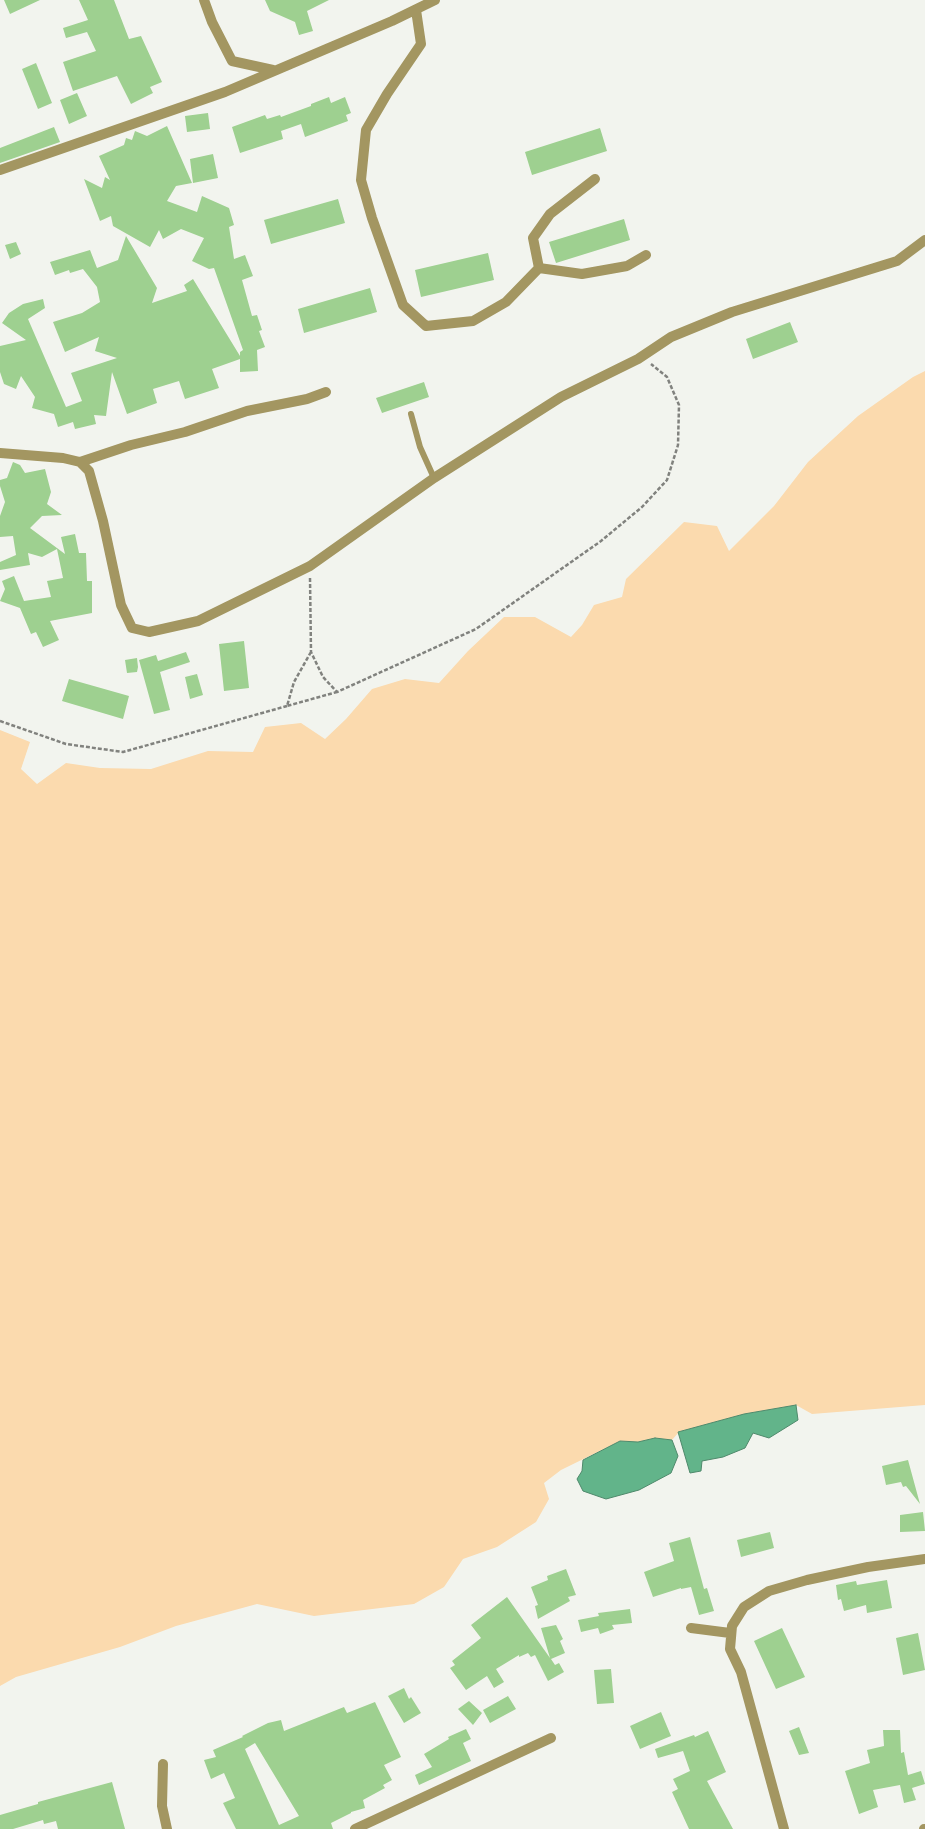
<!DOCTYPE html>
<html>
<head>
<meta charset="utf-8">
<style>
	body { margin:0 }
	canvas { display:block; background:#f2f4ee }
</style>
</head>
<body>
<canvas width="925" height="1829"></canvas>
<script>
const ctx = document.querySelector('canvas').getContext('2d');
ctx.lineJoin = 'round';
function fillPath(path, color) { ctx.fillStyle = color; ctx.fill(path, 'evenodd'); }
const shape = rows => new Path2D(rows.map(r => 'M' + r).join(''));
function stroke(path, color, width, dash) { ctx.strokeStyle = color; ctx.lineWidth = width; ctx.lineCap = dash ? 'butt' : 'round'; ctx.setLineDash(dash || []); ctx.stroke(path); }
fillPath(shape([
	[925,371,925,1405,812,1414,796,1405,744,1414,679,1432,672,1440,655,1438,638,1442,620,1441,561,1470,544,1483,549,1499,536,1522,497,1547,463,1559,444,1587,414,1604,314,1616,257,1604,176,1626,120,1647,16,1677,0,1686,0,730,30,742,21,769,37,784,66,763,100,768,151,769,208,751,253,752,265,727,301,723,325,739,346,719,372,689,405,679,439,683,468,651,504,617,535,617,571,637,582,625,594,605,622,597,626,579,684,522,717,526,729,551,774,506,808,462,858,416,913,377]
]), '#fbdaae');
const water = shape([
	[796,1405,798,1420,769,1438,753,1433,745,1448,723,1457,702,1461,701,1471,690,1473,678,1432,744,1414,796,1405],
	[655,1438,672,1440,678,1456,671,1473,639,1490,606,1499,583,1491,577,1479,582,1471,583,1460,620,1441,638,1442,655,1438]
]);
fillPath(water, '#62b48a');
stroke(water, '#4f896b', 1);
fillPath(shape([
	[4,0,40,0,10,14],
	[79,0,114,0,129,39,141,36,162,82,150,87,153,93,131,104,117,76,73,91,63,62,96,51,87,32,66,38,63,28,88,20],
	[265,0,329,0,307,11,313,31,299,35,295,22,270,11],
	[36,63,52,103,38,109,22,69],
	[77,93,87,116,69,124,60,100],
	[329,97,331,103,345,97,351,113,346,115,348,121,305,137,301,124,281,131,283,139,240,153,232,127,265,115,267,119,280,115,281,117,311,106,311,104],
	[208,113,210,129,187,132,185,116],
	[167,126,192,183,176,186,167,201,197,212,202,196,229,208,234,225,229,227,234,259,245,255,253,276,242,280,252,316,257,315,262,330,259,331,265,347,257,350,258,371,240,372,240,359,212,369,219,388,185,399,179,381,153,389,157,403,127,414,112,372,106,416,94,415,96,424,75,429,73,422,58,427,54,414,32,408,35,397,21,376,16,389,4,384,0,372,0,346,26,340,2,323,9,313,23,304,43,299,45,308,28,319,66,407,82,401,71,373,117,358,95,351,99,337,65,352,53,322,82,313,100,302,97,287,83,269,70,273,69,270,55,275,50,262,90,250,97,268,118,260,126,236,157,288,152,303,187,291,184,285,193,279,240,356,240,352,243,350,214,268,209,269,192,261,204,238,181,229,163,239,159,230,150,247,113,226,111,216,100,221,84,179,102,188,105,177,110,180,99,156,124,145,126,138,132,140,135,131,147,136],
	[54,127,60,142,0,163,0,148],
	[600,128,607,151,532,175,525,152],
	[213,154,218,178,193,183,190,159],
	[338,199,345,223,271,244,264,220],
	[624,219,630,240,556,263,549,242],
	[16,242,21,254,10,259,5,245],
	[488,253,494,280,421,297,415,270],
	[370,288,377,312,304,333,298,309],
	[790,322,798,342,753,359,746,339],
	[424,382,429,397,382,413,376,398],
	[13,462,20,465,25,473,45,469,51,492,47,504,62,515,42,516,30,528,65,554,61,537,75,534,79,553,86,553,87,581,92,581,92,613,50,621,59,640,43,647,36,632,31,634,20,608,0,601,5,589,2,581,14,576,24,601,51,597,47,581,63,578,57,549,42,557,28,553,30,565,0,570,0,562,16,555,13,536,0,537,0,516,5,502,0,486,0,480,7,478],
	[244,641,249,688,224,691,219,644],
	[186,652,190,662,160,672,170,710,154,714,139,660,156,655,158,661],
	[137,658,138,667,137,672,127,673,125,660],
	[197,674,203,695,190,699,185,677],
	[69,679,129,696,123,719,62,701],
	[908,1460,920,1504,906,1486,903,1487,901,1482,886,1485,882,1466],
	[923,1512,925,1531,900,1532,900,1515],
	[770,1532,774,1548,741,1557,737,1540],
	[690,1537,704,1589,707,1588,714,1611,699,1615,691,1587,681,1589,681,1588,653,1597,644,1572,674,1561,669,1543],
	[566,1569,576,1595,568,1597,570,1601,538,1619,535,1606,538,1605,531,1587,548,1580,547,1576],
	[887,1580,892,1608,867,1613,866,1605,844,1611,841,1599,838,1600,836,1585,856,1581,857,1585],
	[507,1597,550,1658,541,1628,556,1625,563,1639,560,1641,565,1653,551,1659,555,1665,559,1663,564,1672,548,1681,535,1655,531,1657,528,1653,519,1657,519,1655,496,1669,504,1682,494,1688,487,1676,466,1690,450,1668,455,1665,452,1661,481,1638,471,1625],
	[630,1609,632,1623,612,1625,614,1629,600,1634,598,1628,581,1632,578,1620,599,1616,598,1613],
	[782,1628,805,1677,776,1689,754,1641],
	[918,1633,925,1670,903,1675,896,1638],
	[611,1669,614,1703,597,1704,594,1670],
	[404,1688,409,1699,411,1697,421,1713,404,1723,388,1696],
	[508,1696,516,1709,490,1723,483,1710],
	[469,1701,482,1713,473,1725,458,1709],
	[375,1702,401,1757,384,1765,392,1780,383,1785,385,1788,363,1800,365,1808,351,1812,351,1813,331,1823,333,1829,236,1829,223,1803,235,1798,224,1773,211,1779,204,1760,216,1757,213,1750,243,1737,242,1736,268,1723,281,1720,284,1731,344,1707,347,1713],
	[255,1743,299,1816,279,1825,245,1749],
	[661,1712,671,1736,640,1749,630,1726],
	[799,1727,809,1753,799,1755,789,1731],
	[466,1729,471,1739,463,1743,471,1761,419,1785,415,1775,432,1767,424,1754,449,1739,448,1737],
	[883,1730,900,1730,901,1753,904,1752,908,1775,921,1771,925,1784,912,1788,916,1800,904,1803,900,1785,873,1790,878,1807,859,1814,845,1771,870,1763,867,1750,884,1746],
	[708,1731,726,1772,707,1781,733,1829,689,1829,672,1792,678,1789,673,1779,690,1771,683,1751,658,1758,655,1749,694,1735,695,1737],
	[112,1782,125,1829,58,1829,56,1821,44,1824,43,1820,13,1829,0,1829,0,1815,38,1804,38,1802]
]), '#9ed090');
stroke(shape([
	[310,578,311,652,323,677,337,692,476,629,601,541,642,507,667,480,678,445,679,405,667,377,651,364],
	[311,652,294,682,287,706,337,692],
	[0,721,66,744,123,752,287,706]
]), '#81827e', 2.5, [4, 2]);
stroke(shape([
	[411,414,420,447,434,478]
]), '#a39661', 6);
stroke(shape([
	[204,0,212,22,232,61,273,70],
	[416,10,421,44,387,94,366,130,361,180,372,218,403,305,426,326,473,321,506,302,539,268,582,274,627,266,646,255],
	[0,170,225,92,392,21,435,0],
	[539,268,533,238,550,214,595,179],
	[0,453,63,458,80,462,89,471,103,521,121,605,132,628,149,632,198,621,310,566,434,478,561,397,638,359,671,337,732,312,897,261,925,240],
	[80,462,131,445,185,432,247,411,307,399,326,392],
	[691,1628,730,1633],
	[163,1764,162,1806,167,1829],
	[355,1829,551,1738],
	[784,1829,741,1672,730,1649,732,1626,744,1607,769,1591,807,1580,868,1567,925,1559],
	[924,1829,925,1829]
]), '#a39661', 10);
</script>
</body>
</html>
